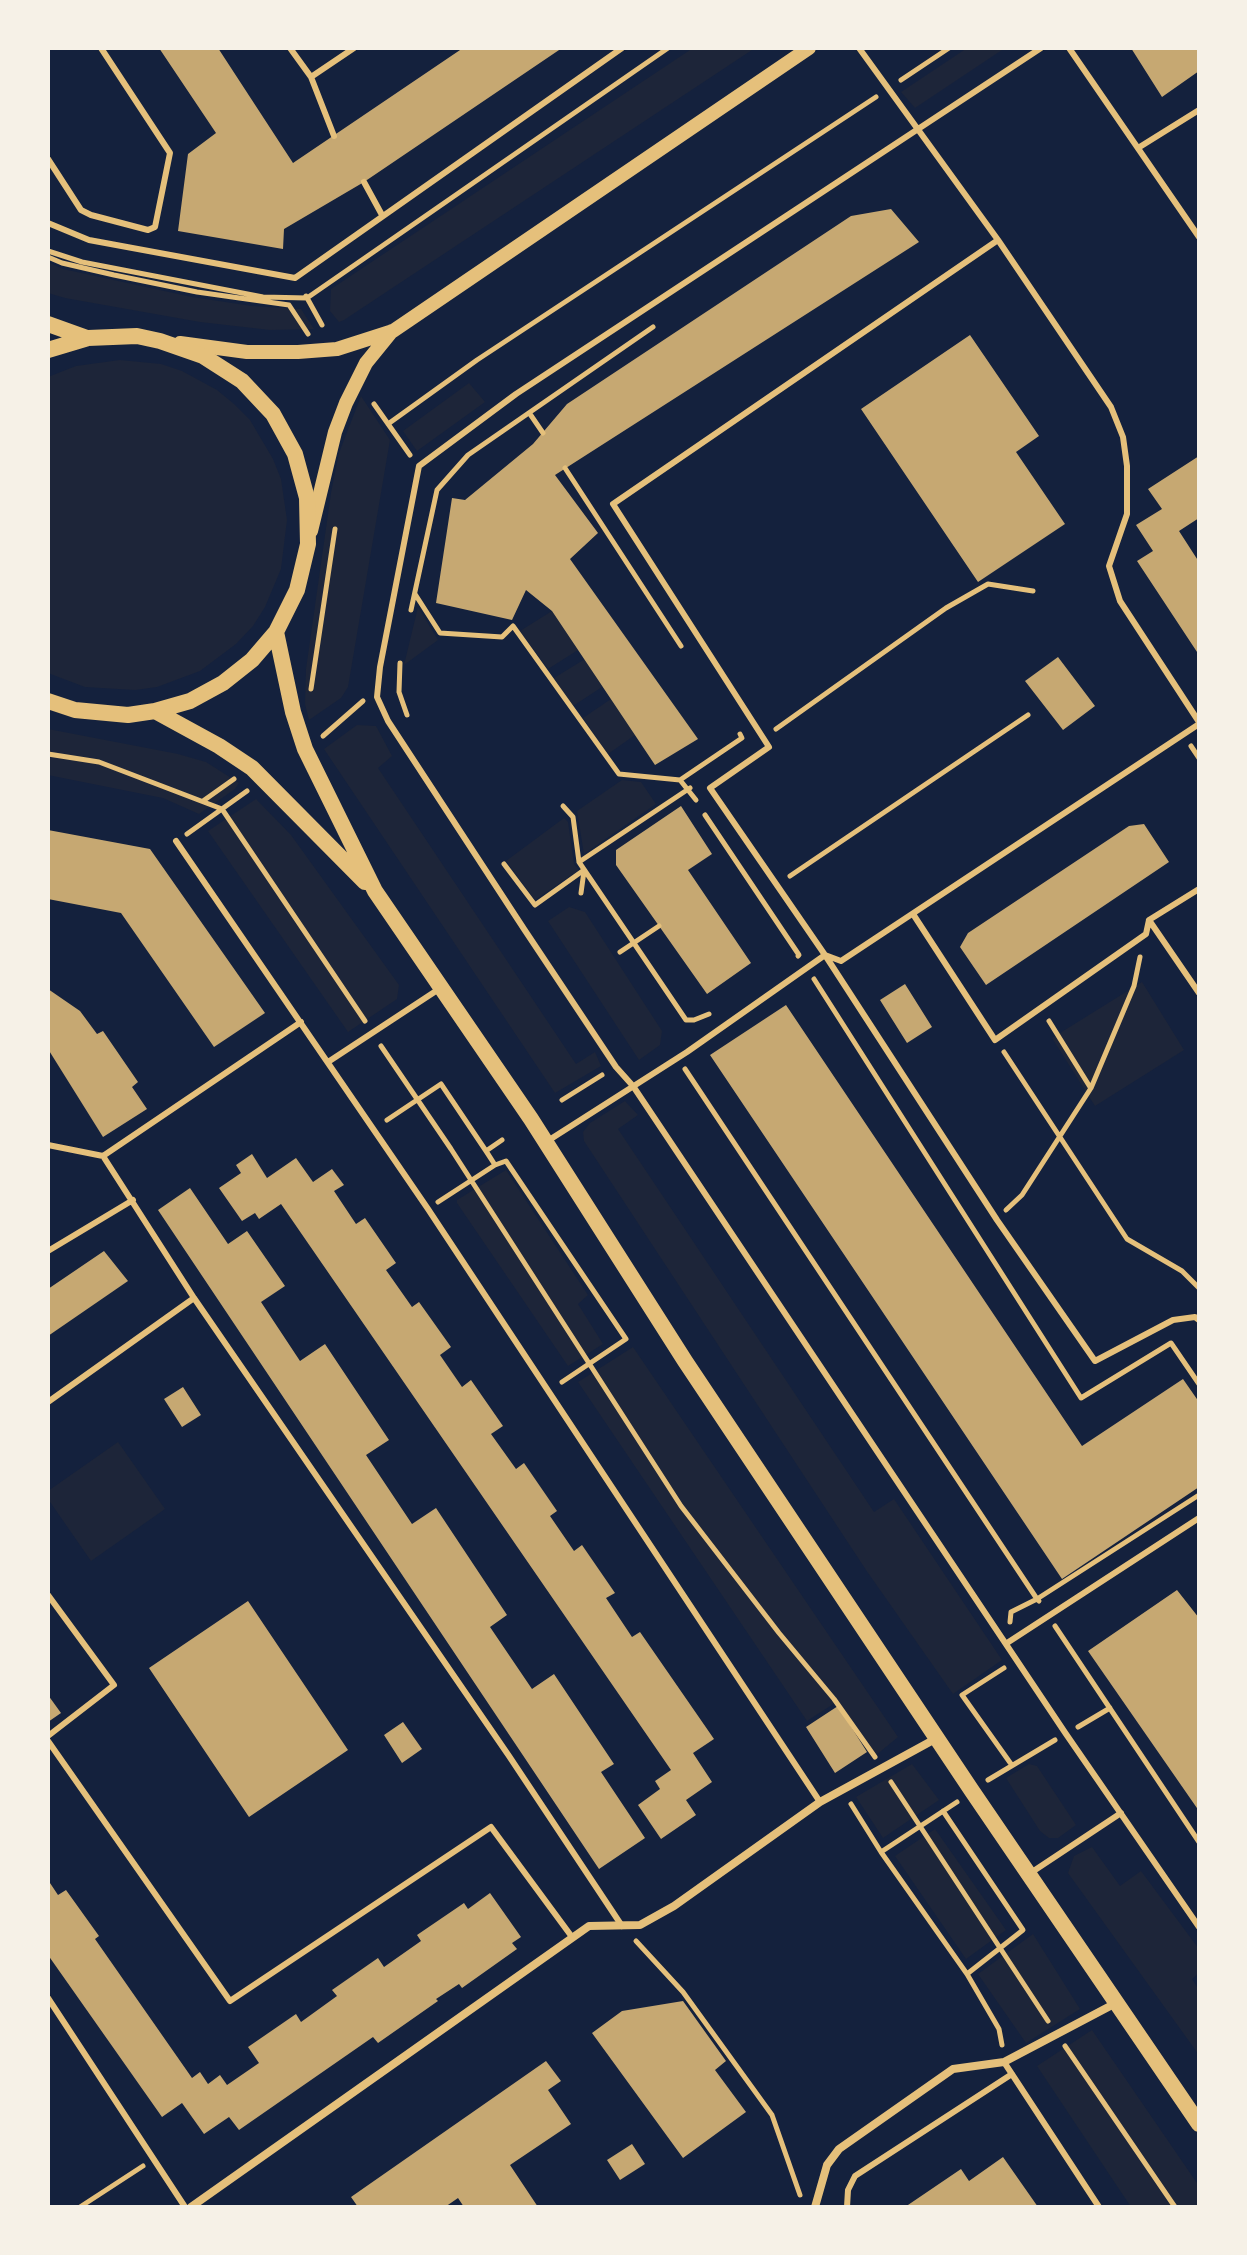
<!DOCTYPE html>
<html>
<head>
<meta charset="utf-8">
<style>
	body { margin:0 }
	#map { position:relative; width:1247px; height:2255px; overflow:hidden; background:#14213d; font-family:Arial,sans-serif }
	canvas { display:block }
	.frame { position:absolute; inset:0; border:50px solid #f6f1e7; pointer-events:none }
</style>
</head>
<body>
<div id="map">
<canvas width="1247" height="2255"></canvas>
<div class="frame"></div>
</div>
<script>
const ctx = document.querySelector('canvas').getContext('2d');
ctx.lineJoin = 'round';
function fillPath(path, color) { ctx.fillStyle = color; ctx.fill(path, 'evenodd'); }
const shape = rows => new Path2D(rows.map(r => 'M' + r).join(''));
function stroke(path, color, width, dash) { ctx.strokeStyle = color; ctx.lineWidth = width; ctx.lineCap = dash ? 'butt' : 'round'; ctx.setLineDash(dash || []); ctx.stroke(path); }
fillPath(shape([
	[693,48,755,48,344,320,339,322,330,311,331,289],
	[967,48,1005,48,915,108,901,92],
	[48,262,63,269,192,297,252,306,301,309,314,329,270,330,200,322,65,298,48,293],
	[120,360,161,364,182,371,217,390,234,404,250,420,273,459,281,479,287,520,281,569,265,607,253,626,236,644,200,671,157,687,135,690,85,687,48,673,48,377,76,366],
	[469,383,485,402,417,451,403,431],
	[361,396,390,440,348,687,341,698,309,720,305,704,306,669,331,493,339,453],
	[418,607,438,640,404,665],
	[552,611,578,650,548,669,520,631],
	[585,659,602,687,573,706,554,678],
	[611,699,635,735,608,754,583,718],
	[357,725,376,726,392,756,378,768,576,1064,595,1052,601,1066,555,1093,324,749],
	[48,729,178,754,206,762,239,783,235,789,199,814,163,798,48,775],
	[622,780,641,782,656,804,584,854,577,811],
	[256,799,291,835,399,985,397,999,348,1032,208,831],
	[564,818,568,822,574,864,579,870,535,900,506,861],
	[569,907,585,912,662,1031,660,1045,639,1060,548,921],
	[1142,982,1184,1050,1095,1106,1052,1038],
	[625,1101,638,1115,618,1129,874,1512,894,1499,1002,1660,953,1694,866,1570,584,1141,583,1132,590,1123],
	[506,1170,588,1295,578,1304,603,1344,568,1366,457,1203,457,1200],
	[633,1347,898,1737,875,1756,838,1701,807,1721,578,1382],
	[118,1442,165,1509,91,1561,48,1499,48,1491],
	[912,1764,939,1800,883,1838,856,1797],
	[1029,1764,1037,1766,1076,1825,1058,1838,1049,1838,1040,1831,1006,1778],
	[935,1829,1006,1930,966,1959,895,1856],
	[1092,1847,1120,1886,1141,1871,1199,1949,1199,1973,1192,1979,1199,1990,1199,2055,1068,1873,1074,1856],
	[1033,1934,1080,2009,1026,2043,978,1974],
	[1092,2030,1199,2186,1199,2207,1131,2207,1037,2066]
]), '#1d2539');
fillPath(shape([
	[159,48,218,48,293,163,463,48,562,48,364,182,284,229,283,249,178,231,188,154,216,133],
	[1131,48,1199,48,1199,71,1162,97],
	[891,209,919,242,555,475,598,533,570,559,698,739,655,765,552,611,526,590,512,620,436,603,452,498,465,500,533,444,567,404,851,216],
	[970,335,1039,436,1016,452,1065,524,978,582,861,409],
	[1199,456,1199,518,1179,531,1199,562,1199,655,1137,561,1153,551,1136,525,1162,509,1148,489],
	[1058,657,1095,706,1063,730,1025,681],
	[681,806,712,854,688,870,751,963,707,994,616,865,616,850],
	[1144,824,1169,862,986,985,960,947,968,933,1129,826],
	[48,830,150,849,265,1013,214,1047,121,913,48,899],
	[905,984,932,1027,907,1043,880,1000],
	[48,989,80,1011,97,1034,103,1031,138,1082,132,1087,147,1109,103,1137,48,1049],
	[786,1005,1082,1446,1183,1379,1199,1402,1199,1487,1062,1579,710,1055],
	[252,1154,267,1178,296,1158,313,1182,332,1169,344,1185,334,1191,356,1224,365,1218,396,1263,386,1270,412,1307,419,1302,451,1347,440,1355,462,1387,471,1380,503,1426,491,1434,516,1469,524,1463,557,1511,550,1516,574,1551,582,1545,615,1593,606,1598,632,1637,640,1632,714,1739,693,1753,712,1782,686,1800,696,1815,661,1839,638,1805,660,1789,655,1781,671,1770,281,1204,259,1219,255,1213,242,1221,219,1188,241,1173,236,1165],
	[190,1188,228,1244,247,1231,285,1286,261,1302,300,1361,325,1344,389,1440,366,1455,412,1524,436,1508,507,1615,490,1627,532,1689,554,1674,614,1764,601,1772,645,1838,599,1869,158,1210],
	[104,1251,128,1281,48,1336,48,1289],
	[183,1387,201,1415,182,1427,164,1399],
	[1177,1590,1199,1618,1199,1811,1088,1651],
	[248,1601,348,1750,249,1817,149,1668],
	[48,1695,61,1713,48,1722],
	[838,1706,867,1752,835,1773,806,1727],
	[403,1722,422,1749,402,1763,384,1735],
	[48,1880,58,1895,66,1890,99,1936,95,1939,192,2078,200,2072,208,2084,220,2075,227,2085,259,2063,248,2047,296,2014,301,2022,337,1996,332,1990,378,1958,384,1967,421,1941,417,1935,464,1903,468,1909,490,1893,521,1937,512,1943,517,1949,462,1988,459,1984,436,1999,438,2001,378,2043,373,2037,239,2130,229,2117,204,2134,182,2103,162,2117,48,1955],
	[683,2001,726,2061,715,2070,746,2112,683,2158,592,2033,622,2011],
	[546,2061,561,2081,548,2090,571,2124,510,2165,538,2207,464,2207,458,2198,445,2207,358,2207,351,2197],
	[632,2144,645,2164,620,2180,607,2160],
	[1003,2157,1038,2207,905,2207,961,2169,969,2181]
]), '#c6a872');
stroke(shape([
	[901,80,949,48],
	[48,251,82,262,263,297,307,298,668,48],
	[48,257,62,263,114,275,197,292,289,305,308,334],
	[306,296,322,325],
	[374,404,410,455],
	[530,414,543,433],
	[388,424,477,360,876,97],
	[565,468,681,646],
	[415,594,440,633,502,637,513,626,619,774,680,780],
	[411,610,437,490,468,455,653,327],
	[400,663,399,692,407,715],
	[311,689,335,529],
	[776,729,946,608,988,584,1033,591],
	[323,736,363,701],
	[1191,746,1199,758],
	[48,754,99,762,222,809,365,1021],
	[696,800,680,780,742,738,740,734],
	[203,801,234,779],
	[563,806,573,817,579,862,686,1020,694,1020,709,1014],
	[705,815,799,955,798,956],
	[187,834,247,791],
	[579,862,690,788],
	[504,864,535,905,584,870],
	[790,876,1028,715],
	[581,893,584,871],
	[620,952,659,926],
	[814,979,1081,1398,1171,1343,1199,1384],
	[1049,1021,1090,1087],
	[381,1046,451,1149,681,1506,779,1633,834,1699,875,1757],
	[1004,1052,1127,1239,1182,1271,1199,1288],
	[685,1069,1037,1599,1199,1495],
	[562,1100,602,1075],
	[387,1120,441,1084,486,1151,495,1165,438,1202],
	[486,1151,502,1140],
	[495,1165,506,1161,626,1339,562,1382],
	[1006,1210,1022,1195,1091,1088,1134,986,1140,957],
	[1010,1622,1011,1612,1037,1599,1039,1601],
	[1055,1626,1199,1842],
	[1004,1668,962,1695,1011,1764],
	[1078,1727,1110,1708],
	[988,1780,1055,1740],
	[891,1782,1048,2021],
	[851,1804,881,1852,967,1974,999,2029,1002,2045],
	[943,1811,1023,1930,967,1974],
	[881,1852,957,1802],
	[636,1941,683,1992,772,2115,800,2195],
	[1065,2046,1175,2207],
	[80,2207,143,2166]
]), '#e5c07b', 5);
stroke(shape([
	[290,48,311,77,354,48],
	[859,48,998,240,1111,407,1123,437,1127,466,1127,514,1109,566,1120,601,1199,722],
	[1041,48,516,394,419,466,380,667,377,697,388,721,524,929,616,1067,633,1086,1066,1734,1199,1927],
	[1069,48,1199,237],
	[311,77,334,136],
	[1138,148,1199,110],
	[48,159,81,210,91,215,148,230,155,227,170,153,101,48],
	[364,182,382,215],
	[48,223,89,240,295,278,622,48],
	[998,240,613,504,769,747,710,788,825,955,997,1220,1095,1361,1173,1320,1195,1317,1199,1320],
	[176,841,428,1209,820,1802],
	[913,914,995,1040,1146,934,1149,920,1199,889],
	[1149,920,1199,993],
	[328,1062,439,989],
	[546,1142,687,1052,825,955,841,961,1199,724],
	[48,1145,103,1156,194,1298,509,1756,622,1926],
	[103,1156,301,1022],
	[48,1251,133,1200],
	[48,1402,194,1298],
	[48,1595,114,1685,48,1736],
	[1007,1643,1199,1518],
	[48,1741,230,2001,491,1827,572,1937],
	[1029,1874,1121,1813],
	[48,1998,185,2207],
	[1004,2062,1099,2207],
	[847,2207,848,2190,855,2176,1012,2074]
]), '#e5c07b', 6);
stroke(shape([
	[191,2207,589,1926,640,1925,674,1906,820,1802,937,1738],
	[815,2207,827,2165,839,2149,953,2069,1004,2062,1116,2003]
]), '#e5c07b', 8);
stroke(shape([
	[180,343,247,352,298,352,337,349,393,331,809,48],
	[311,531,335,432,346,403,366,363,392,331]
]), '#e5c07b', 14);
stroke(shape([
	[48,324,87,338],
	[48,350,88,338,137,336,160,341,203,356,242,381,273,414,295,454,307,498,308,544,297,590,276,632,252,660,223,683,190,701,155,711,128,715,75,710,48,701],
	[276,632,293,712,305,749,375,891,531,1119,685,1361,972,1791,1199,2124],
	[155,711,219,746,252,768,365,882]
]), '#e5c07b', 16);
</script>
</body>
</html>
